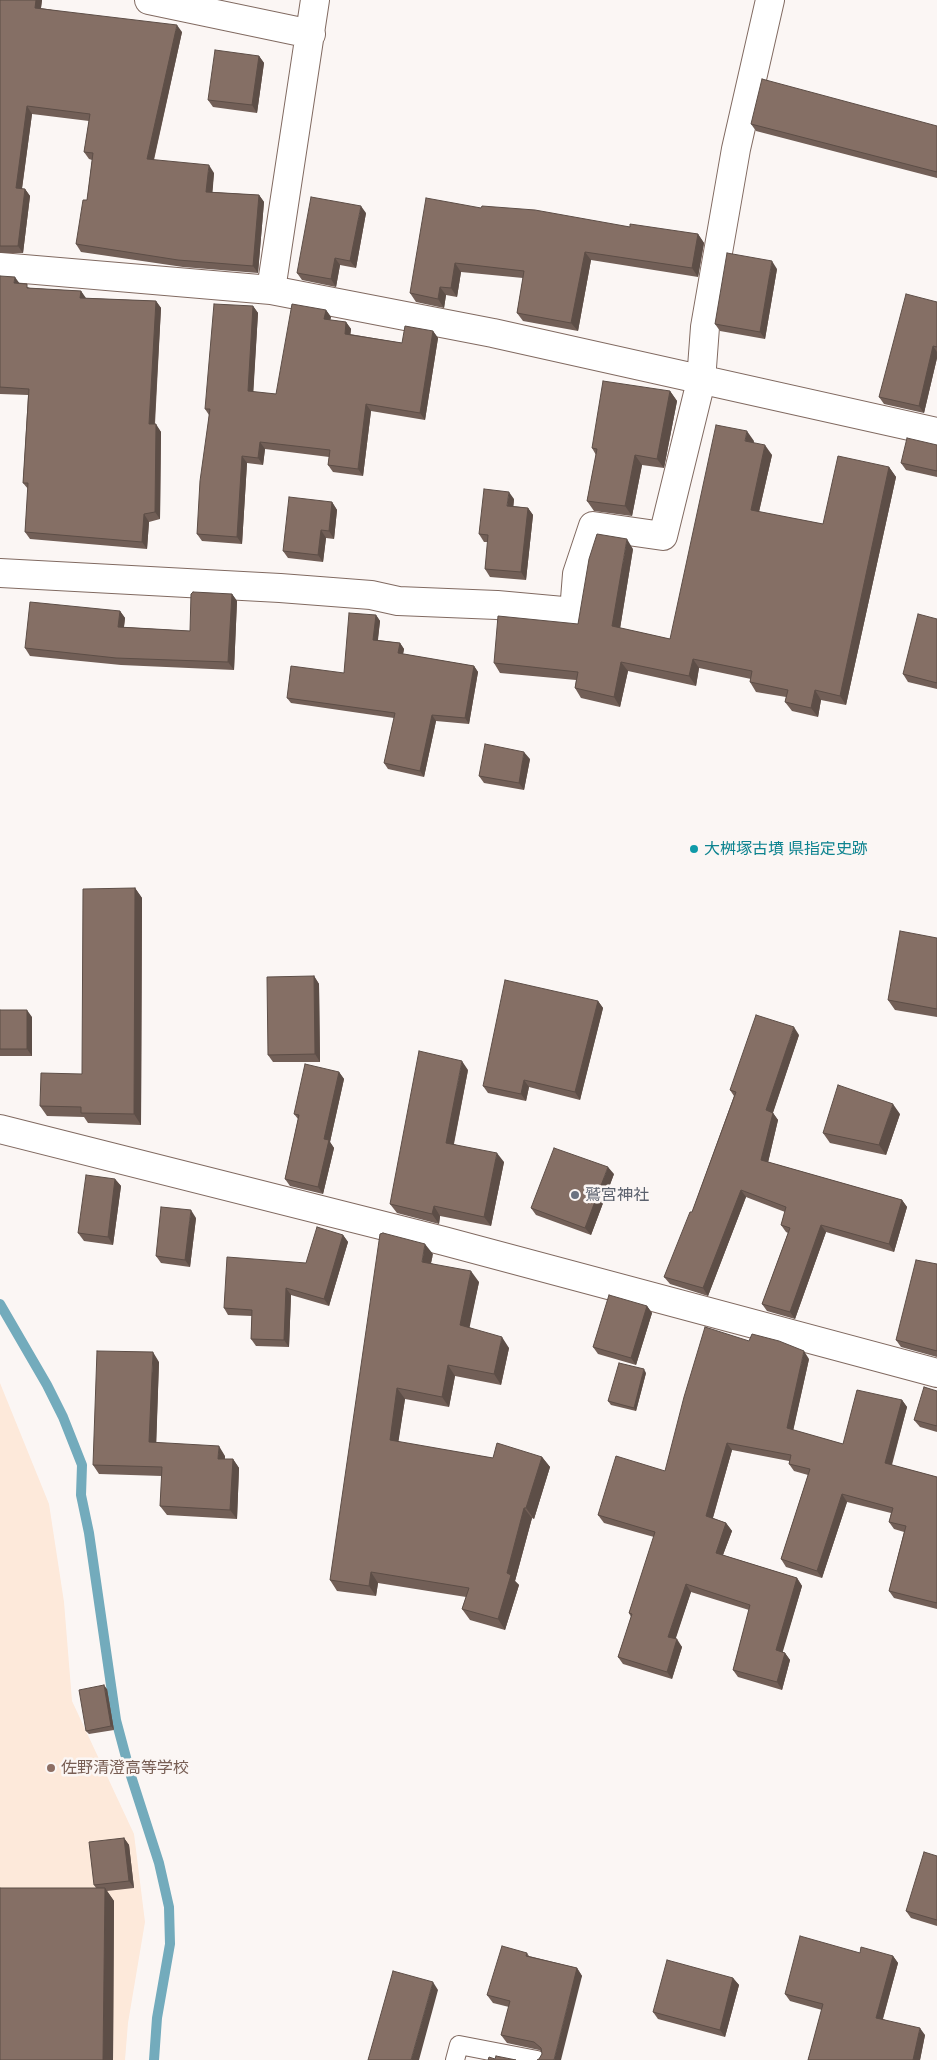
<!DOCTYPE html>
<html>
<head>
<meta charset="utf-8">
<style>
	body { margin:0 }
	canvas { display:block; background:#fbf6f4 }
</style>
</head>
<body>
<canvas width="937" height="2060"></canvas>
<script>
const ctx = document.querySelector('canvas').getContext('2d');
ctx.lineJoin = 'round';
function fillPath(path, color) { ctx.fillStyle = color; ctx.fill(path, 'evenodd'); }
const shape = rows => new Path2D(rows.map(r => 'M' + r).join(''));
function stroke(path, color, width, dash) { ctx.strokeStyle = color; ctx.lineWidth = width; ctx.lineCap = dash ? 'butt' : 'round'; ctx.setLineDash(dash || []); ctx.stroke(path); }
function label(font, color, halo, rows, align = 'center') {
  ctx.font = font + ' "Playfair Display","Noto Sans JP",serif'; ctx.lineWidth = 5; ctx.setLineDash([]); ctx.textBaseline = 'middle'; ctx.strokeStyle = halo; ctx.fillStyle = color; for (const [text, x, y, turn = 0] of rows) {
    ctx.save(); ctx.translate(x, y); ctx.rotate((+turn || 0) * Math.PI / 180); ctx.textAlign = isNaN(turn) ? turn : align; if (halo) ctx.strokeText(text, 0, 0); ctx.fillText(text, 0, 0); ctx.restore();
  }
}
fillPath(shape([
	[0,1383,49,1504,64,1602,72,1701,134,1834,145,1922,128,2023,125,2060,0,2060]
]), '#fde9da');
stroke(shape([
	[0,1304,47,1385,63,1417,82,1465,81,1495,89,1533,116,1720,131,1776,159,1863,169,1907,170,1944,157,2018,154,2060]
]), '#73abbc', 10);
const service = shape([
	[455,2060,459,2045,537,2060]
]);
const minor = shape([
	[149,0,311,34],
	[0,267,271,290,493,333,937,432],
	[271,290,315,0],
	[0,573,280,588,371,595,398,601,497,605,574,612,577,574,593,526,663,536,701,381,705,327,736,149,770,0],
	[0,1129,444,1241,937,1373]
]);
stroke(service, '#816a61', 20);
stroke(minor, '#816a61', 30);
stroke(service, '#fff', 18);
stroke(minor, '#fff', 28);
fillPath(shape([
	[0,0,42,0,41,8,182,32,154,160,214,173,212,192,259,195,264,202,258,273,183,267,81,252,76,244,87,200,92,160,89,159,84,152,89,121,32,114,22,189,25,189,30,196,23,253,0,253],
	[259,56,264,63,257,113,213,107,208,100],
	[751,124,937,126,937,178,756,131],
	[481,208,630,227,698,234,704,243,698,277,591,260,578,331,523,321,517,313,523,278,461,272,457,297,446,295,444,308,416,302,410,293],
	[366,213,356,268,340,265,336,287,302,280,297,273],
	[777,269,765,339,720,331,715,324],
	[0,276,30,288,81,291,85,298,156,301,161,308,155,424,161,432,160,519,149,522,147,549,30,539,25,532,28,489,23,483,28,395,0,394],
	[937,302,937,358,924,413,884,404,879,397],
	[253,306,258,313,253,392,276,394,326,310,331,317,330,320,346,322,351,329,350,334,402,343,433,331,438,338,425,420,371,411,363,476,333,472,328,465,329,457,265,449,263,465,247,463,242,544,202,541,197,534,209,415,205,409],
	[670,391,677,401,664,468,642,465,632,516,594,511,587,501,596,455,592,448],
	[754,441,754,443,772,455,759,512,823,524,889,467,896,477,846,705,821,700,818,717,792,711,785,702,786,697,756,692,750,682,751,679,699,668,696,686,628,671,620,707,581,698,575,688,576,680,500,673,494,663,578,624,633,549,620,628,670,639],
	[937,445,937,477,906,470,901,463],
	[514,499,513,506,528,508,533,515,526,580,490,577,485,569,488,542,484,542,479,534],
	[332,502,337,510,334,539,326,538,323,562,288,558,283,551],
	[232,594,237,601,234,670,121,665,30,656,25,648,120,611,125,618,124,627,190,631],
	[376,615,380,621,378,640,400,643,404,649,403,654,474,666,478,672,469,724,436,721,424,777,388,769,384,763,394,718,291,703,287,698,344,673],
	[937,619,937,689,908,682,903,674],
	[530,759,524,790,484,783,479,776],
	[135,888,142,898,141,1125,88,1123,84,1117,47,1116,40,1106,82,1074],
	[937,938,937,1017,895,1010,888,1000],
	[314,976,319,984,320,1062,273,1062,268,1055],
	[598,1001,603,1008,580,1100,529,1087,526,1101,488,1093,483,1086],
	[0,1010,32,1017,32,1056,0,1056],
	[799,1035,773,1113,778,1120,768,1162,902,1200,907,1207,894,1252,826,1232,795,1319,767,1311,762,1304,788,1233,786,1232,781,1225,785,1212,746,1197,708,1296,670,1284,664,1277,692,1212,734,1096,730,1090],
	[468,1070,454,1144,504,1162,491,1226,440,1216,439,1224,397,1213,390,1204],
	[339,1072,344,1079,330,1142,334,1148,323,1194,290,1186,285,1179,298,1119,294,1114],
	[900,1114,886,1155,830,1143,823,1133],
	[614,1174,591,1235,536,1215,531,1208],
	[115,1179,121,1186,113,1245,84,1241,78,1233],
	[196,1218,190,1267,161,1263,156,1256],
	[343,1235,348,1242,329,1306,291,1295,289,1347,256,1346,251,1339,252,1316,228,1315,224,1308,306,1263],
	[433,1254,431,1263,479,1282,469,1327,509,1348,501,1385,455,1376,449,1407,405,1399,398,1442,493,1458,542,1457,550,1467,534,1519,532,1518,515,1581,519,1585,505,1630,470,1620,462,1609,466,1597,378,1583,376,1596,337,1591,330,1580],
	[937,1264,937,1357,901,1347,896,1340],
	[647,1306,652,1313,636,1365,598,1354,593,1347],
	[809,1359,793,1430,843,1444,902,1400,907,1407,892,1465,937,1477,937,1609,894,1598,889,1591,904,1532,894,1529,889,1522,891,1513,847,1502,822,1578,786,1567,781,1559,808,1475,794,1471,789,1464,789,1461,732,1450,713,1518,726,1523,732,1531,723,1555,797,1578,802,1586,782,1652,785,1653,790,1660,782,1690,738,1677,733,1670,749,1610,691,1592,675,1639,682,1647,672,1679,623,1664,618,1657,631,1617,629,1613,654,1537,604,1523,598,1515,665,1471],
	[159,1362,156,1443,225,1456,225,1459,233,1459,239,1468,237,1519,167,1515,160,1506,162,1476,99,1474,93,1465],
	[646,1373,636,1411,611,1405,608,1401],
	[937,1391,937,1432,920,1427,914,1420],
	[107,1689,114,1730,89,1734,86,1731],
	[124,1838,129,1845,134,1888,107,1891,114,1901,113,2060,0,2060,96,1888,94,1885],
	[937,1856,937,1926,911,1918,906,1911],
	[527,1953,529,1956,577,1968,582,1976,539,2059,542,2054,542,2052,539,2050,507,2043,501,2035,509,2007,493,2003,487,1995],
	[860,1953,893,1956,898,1963,883,2019,925,2035,920,2060,808,2060,822,2010,790,2001,785,1994],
	[733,1978,739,1985,725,2037,658,2019,653,2012]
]), '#725f57');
fillPath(shape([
	[36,0,42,0,40,15,35,8],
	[177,25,182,32,152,167,147,159],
	[259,56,264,63,257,113,252,105],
	[27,106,32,114,21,195,16,188],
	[209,165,214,173,212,199,206,192],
	[25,189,30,196,23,253,18,246],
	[259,195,264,202,258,273,253,266],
	[361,206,366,213,356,268,350,261],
	[698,234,704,243,698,277,692,268],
	[585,252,591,260,578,331,571,323],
	[335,258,340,265,336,287,331,279],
	[772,261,777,269,765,339,760,332],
	[455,263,461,272,457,297,451,288],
	[15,277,20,284,14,283],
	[440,287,446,295,444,308,438,299],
	[81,291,86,298,80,298],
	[156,301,161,308,154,432,149,424],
	[253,306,258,313,253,398,248,391],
	[326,310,331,317,329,326,324,319],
	[346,322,351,329,350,341,345,334],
	[433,331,438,338,425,420,420,413],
	[933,346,937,352,937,358,924,413,919,406],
	[670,391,677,401,664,468,657,459],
	[366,404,371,411,363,476,358,469],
	[156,424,161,432,160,519,155,512],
	[747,431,754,441,752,451,745,441],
	[260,442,265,449,263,465,258,458],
	[765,445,772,455,757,520,751,510],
	[635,455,642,465,632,516,625,506],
	[242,456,247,463,242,544,237,537],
	[889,467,896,477,846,705,840,696],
	[509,492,514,499,513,513,507,506],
	[332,502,337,510,334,539,329,531],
	[528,508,533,515,526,580,521,572],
	[144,514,149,522,147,549,142,542],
	[321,530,326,538,323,562,318,555],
	[627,539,633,549,619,635,612,626],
	[232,594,237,601,234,670,228,662],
	[120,611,125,618,123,634,118,627],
	[376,615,380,621,377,645,373,640],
	[400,643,404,649,402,659,398,653],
	[693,659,699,668,696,686,689,676],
	[621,662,628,671,620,707,614,697],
	[474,666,478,672,469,724,465,718],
	[815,690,821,700,818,717,811,708],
	[432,715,436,721,424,777,420,771],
	[524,752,530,759,524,790,519,783],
	[135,888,142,898,141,1125,134,1114],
	[314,976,319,984,320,1062,315,1054],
	[598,1001,603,1008,580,1100,575,1092],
	[27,1010,32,1017,32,1056,27,1049],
	[794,1027,799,1035,771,1118,766,1110],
	[462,1061,468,1070,452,1152,446,1143],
	[339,1072,344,1079,330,1142,334,1148,323,1194,318,1187,324,1139],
	[524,1080,529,1087,526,1101,521,1094],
	[893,1104,900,1114,886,1155,879,1145],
	[773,1113,778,1120,767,1167,761,1160],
	[497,1153,504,1162,491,1226,484,1217],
	[608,1167,614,1174,591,1235,585,1228],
	[115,1179,121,1186,113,1245,108,1237],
	[741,1190,746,1197,708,1296,703,1288],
	[902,1200,907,1207,894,1252,889,1244],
	[434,1206,440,1216,439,1224,432,1214],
	[191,1210,196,1218,190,1267,185,1260],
	[821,1225,826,1232,795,1319,790,1312],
	[343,1235,348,1242,329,1306,324,1299],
	[425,1244,433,1254,429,1272,422,1262],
	[471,1271,479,1282,468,1335,460,1325],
	[286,1288,291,1295,289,1347,284,1340],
	[647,1306,652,1313,636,1365,631,1358],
	[502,1337,509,1348,501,1385,494,1374],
	[804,1351,809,1359,792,1436,787,1428],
	[153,1352,159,1362,156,1451,149,1442],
	[448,1365,455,1376,449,1407,442,1397],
	[644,1369,646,1373,636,1411,634,1408],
	[397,1388,405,1399,397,1451,390,1440],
	[902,1400,907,1407,890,1470,885,1463],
	[727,1443,732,1450,711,1524,706,1516],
	[219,1446,225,1456,224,1468,218,1459],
	[542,1457,550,1467,534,1519,526,1508],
	[233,1459,239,1468,237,1519,230,1510],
	[842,1494,847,1502,822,1578,817,1571],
	[524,1508,532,1518,515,1581,519,1585,505,1630,498,1619,507,1573],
	[726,1523,732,1531,721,1560,716,1553],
	[371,1572,378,1583,376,1596,369,1586],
	[797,1578,802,1586,781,1658,776,1650],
	[686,1584,691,1592,674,1644,668,1637],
	[677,1639,682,1647,672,1679,667,1672],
	[785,1653,790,1660,782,1690,777,1682],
	[104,1685,107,1689,114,1730,111,1726],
	[124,1838,129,1845,134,1888,129,1881],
	[105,1888,114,1901,113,2060,103,2060],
	[893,1956,898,1963,881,2025,876,2018],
	[577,1968,582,1976,561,2060,554,2060],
	[733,1978,739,1985,725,2037,720,2030],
	[433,1982,438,1990,419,2060,411,2060],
	[920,2028,925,2035,920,2060,913,2060]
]), '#5d4e47');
const building = shape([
	[0,0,36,0,35,8,177,25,147,159,209,165,206,192,259,195,253,266,178,260,76,244,83,200,87,200,93,153,84,152,90,114,27,106,16,188,25,189,18,246,0,246,0,0],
	[215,50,259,56,252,105,208,100,215,50],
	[762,79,937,126,937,172,751,124,762,79],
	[311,197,361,206,350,261,335,258,331,279,297,273,311,197],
	[426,198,481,208,482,206,535,210,630,227,630,224,698,234,692,268,585,252,571,323,517,313,524,271,455,263,451,288,440,287,438,299,410,293,426,198],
	[727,253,772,261,760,332,715,324,727,253],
	[0,276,15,277,14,283,27,284,27,288,81,291,80,298,156,301,149,424,156,424,155,512,144,514,142,542,25,532,28,483,23,483,29,389,0,387,0,276],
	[906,294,937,302,937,347,933,346,919,406,879,397,906,294],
	[214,304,253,306,248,391,276,394,292,304,326,310,324,319,346,322,345,334,402,343,405,326,433,331,420,413,366,404,358,469,328,465,330,450,260,442,258,458,242,456,237,537,197,534,200,481,210,409,205,409,214,304],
	[603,381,670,391,657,459,635,455,625,506,587,501,597,449,592,448,603,381],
	[716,425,747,431,745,441,765,445,751,510,823,524,838,456,889,467,840,696,815,690,811,708,785,702,788,690,750,682,752,671,693,659,689,676,621,662,614,697,575,688,578,672,494,663,498,616,578,624,589,559,597,534,627,539,612,626,670,639,716,425],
	[907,438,937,445,937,471,901,463,907,438],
	[484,489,509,492,507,506,528,508,521,572,485,569,488,535,479,534,484,489],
	[289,497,332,502,329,531,321,530,318,555,283,551,289,497],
	[193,592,232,594,228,662,116,658,25,648,30,602,120,611,118,627,190,631,191,594,193,592],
	[349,613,376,615,373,640,400,643,398,653,474,666,465,718,432,715,420,771,384,763,395,713,287,698,291,666,344,673,349,613],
	[918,614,937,619,937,683,903,674,918,614],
	[485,744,524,752,519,783,479,776,485,744],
	[135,888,134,1114,81,1113,81,1107,40,1106,41,1073,82,1074,83,889,135,888],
	[900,931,937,938,937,1009,888,1000,900,931],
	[314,976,315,1054,268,1055,267,977,314,976],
	[505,980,598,1001,575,1092,524,1080,521,1094,483,1086,505,980],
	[0,1010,27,1010,27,1049,0,1049,0,1010],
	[756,1015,794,1027,766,1110,773,1113,761,1160,902,1200,889,1244,821,1225,790,1312,762,1304,790,1228,781,1225,786,1207,741,1190,703,1288,664,1277,690,1212,692,1212,736,1092,730,1090,756,1015],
	[419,1051,462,1061,446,1143,497,1153,484,1217,434,1206,432,1214,390,1204,419,1051],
	[305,1064,339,1072,324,1139,329,1140,318,1187,285,1179,299,1115,294,1114,305,1064],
	[838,1085,893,1104,879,1145,823,1133,838,1085],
	[554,1148,608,1167,585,1228,531,1208,554,1148],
	[86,1175,115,1179,108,1237,78,1233,86,1175],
	[161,1207,191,1210,185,1260,156,1256,161,1207],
	[317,1227,343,1235,324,1299,286,1288,284,1340,251,1339,252,1310,224,1308,227,1257,306,1263,317,1227],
	[383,1233,425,1244,422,1262,471,1271,460,1325,502,1337,494,1374,448,1365,442,1397,397,1388,390,1440,493,1458,497,1443,542,1457,526,1508,524,1508,507,1573,511,1575,498,1619,462,1609,469,1588,371,1572,369,1586,330,1580,380,1234,383,1233],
	[916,1260,937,1264,937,1351,896,1340,916,1260],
	[609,1295,647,1306,631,1358,593,1347,609,1295],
	[705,1327,749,1341,752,1334,779,1341,804,1351,787,1428,843,1444,857,1390,902,1400,885,1463,937,1477,937,1603,889,1591,906,1526,889,1522,893,1508,842,1494,817,1571,781,1559,810,1469,789,1464,791,1455,727,1443,706,1516,726,1523,716,1553,797,1578,776,1650,785,1653,777,1682,733,1670,750,1605,686,1584,668,1637,677,1639,667,1672,618,1657,632,1614,629,1613,655,1532,598,1515,616,1456,665,1471,684,1397,705,1327],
	[97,1351,153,1352,149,1442,219,1446,218,1459,233,1459,230,1510,160,1506,162,1467,93,1465,97,1351],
	[619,1363,644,1369,634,1408,608,1401,619,1363],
	[924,1387,937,1391,937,1426,914,1420,924,1387],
	[104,1685,111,1726,86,1731,79,1690,104,1685],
	[124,1838,129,1881,94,1885,89,1842,124,1838],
	[924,1852,937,1856,937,1920,906,1911,924,1852],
	[0,1888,105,1888,103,2060,0,2060,0,1888],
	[800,1936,860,1953,861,1947,893,1956,876,2018,920,2028,913,2060,808,2060,823,2004,785,1994,800,1936],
	[502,1946,527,1953,526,1956,577,1968,554,2060,537,2060,539,2059,542,2054,541,2048,534,2042,501,2035,510,2001,487,1995,502,1946],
	[667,1960,733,1978,720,2030,653,2012,667,1960],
	[393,1971,433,1982,411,2060,368,2060,393,1971],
	[496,2056,516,2060,488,2060,489,2057,495,2059,496,2056]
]);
fillPath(building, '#856f65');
stroke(building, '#5d4e47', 1);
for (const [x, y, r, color] of [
	[694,849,5,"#0f9aa8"],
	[575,1195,5,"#6b7280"],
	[51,1768,5,"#8d6e63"]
]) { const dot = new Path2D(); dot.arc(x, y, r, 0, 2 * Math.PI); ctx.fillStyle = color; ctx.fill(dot); stroke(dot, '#fbf6f4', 2); }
label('16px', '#0d838f', '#fbf6f4', [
	["大桝塚古墳 県指定史跡",704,849]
], 'left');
label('16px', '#5b616d', '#fbf6f4', [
	["鷲宮神社",585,1195]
], 'left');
label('16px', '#785e54', '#fbf6f4', [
	["佐野清澄高等学校",61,1768]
], 'left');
</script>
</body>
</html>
